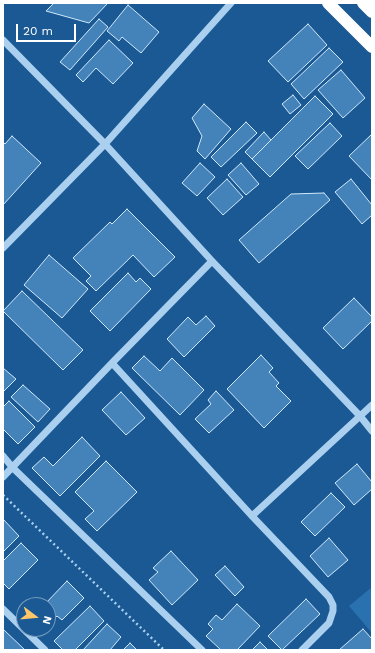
<!DOCTYPE html>
<html>
<head>
<meta charset="utf-8">
<style>
	body { margin:0 }
	#map { position:relative; width:375px; height:653px; overflow:hidden; background:#1a5993; font-family:"Work Sans",sans-serif }
	canvas { display:block }
	.frame { position:absolute; inset:0; border:4px solid #fff; pointer-events:none }
	.north { position:absolute; left:16px; top:597px; width:40px; height:40px; box-sizing:border-box; background:#1a5993; border:1px solid #769bbe; border-radius:50%; rotate:106deg; font-size:11px; font-weight:700; line-height:16px; text-align:center; color:#fff }
	.north::after { content:''; display:block; margin:auto; width:14px; height:18px; background:#ffc669; clip-path:polygon(50% 0,100% 100%,50% 72%,0 100%) }
	.scale { position:absolute; left:16px; top:24px; width:60px; height:18px; box-sizing:border-box; border:2px solid #fff; border-top:0; padding-left:5px; font-size:12px; line-height:14px; white-space:nowrap; color:#fff; -webkit-text-stroke:3px #1a5993; paint-order:stroke }
</style>
</head>
<body>
<div id="map">
<canvas width="375" height="653"></canvas>
<div class="frame"></div>
<div class="north">N</div>
<div class="scale">20 m</div>
</div>
<script>
const ctx = document.querySelector('canvas').getContext('2d');
ctx.lineJoin = 'round';
function fillPath(path, color) { ctx.fillStyle = color; ctx.fill(path, 'evenodd'); }
const shape = rows => new Path2D(rows.map(r => 'M' + r).join(''));
function stroke(path, color, width, dash) { ctx.strokeStyle = color; ctx.lineWidth = width; ctx.lineCap = dash ? 'butt' : 'round'; ctx.setLineDash(dash || []); ctx.stroke(path); }
fillPath(shape([
	[372,587,372,633,349,606]
]), '#2a72af');
const building = shape([
	[54,3,108,3,89,23,46,11,54,3],
	[128,5,159,32,141,53,122,37,119,41,107,31,128,5],
	[99,19,108,27,70,70,60,62,99,19],
	[308,24,327,45,288,82,268,61,308,24],
	[109,40,133,63,113,84,96,68,83,82,76,75,109,40],
	[329,48,343,62,304,99,291,84,329,48],
	[341,70,365,98,343,118,318,90,341,70],
	[293,95,301,105,290,114,282,104,293,95],
	[315,96,333,114,270,177,252,159,315,96],
	[204,104,231,129,205,159,197,151,202,136,192,118,204,104],
	[246,122,257,133,221,167,211,157,246,122],
	[330,123,342,136,308,169,295,156,330,123],
	[264,132,271,140,252,159,245,152,264,132],
	[372,134,372,180,349,156,372,134],
	[12,136,41,163,3,205,3,142,5,144,12,136],
	[200,163,215,177,197,196,182,183,200,163],
	[241,163,259,184,246,195,228,175,241,163],
	[227,179,243,197,223,215,207,198,227,179],
	[351,179,372,205,372,215,362,224,335,192,351,179],
	[324,193,330,200,259,263,239,240,291,194,324,193],
	[127,209,175,257,154,277,133,255,96,291,86,281,91,276,73,258,110,222,112,224,127,209],
	[49,255,88,289,62,318,24,285,49,255],
	[128,273,136,282,140,278,151,289,110,331,90,311,128,273],
	[22,291,83,350,63,370,3,311,22,291],
	[354,298,372,317,372,321,343,349,323,328,354,298],
	[206,316,215,326,184,357,167,339,188,317,196,325,206,316],
	[261,355,273,368,269,372,279,383,276,386,291,401,264,428,227,389,261,355],
	[144,356,160,371,172,358,204,390,180,415,132,368,144,356],
	[3,368,16,379,3,392,3,368],
	[23,385,50,409,38,422,11,397,23,385],
	[216,391,234,410,209,433,195,419,211,404,208,400,216,391],
	[121,392,145,418,126,435,102,410,121,392],
	[9,401,35,427,18,444,3,429,3,407,9,401],
	[82,437,100,456,60,496,32,468,44,457,53,466,82,437],
	[106,461,137,492,97,531,85,519,94,511,75,492,106,461],
	[357,464,372,482,372,489,354,505,335,483,357,464],
	[331,493,345,507,315,536,301,522,331,493],
	[3,519,19,536,3,552,3,519],
	[329,538,348,560,328,577,310,556,329,538],
	[21,543,38,560,9,589,3,583,3,561,21,543],
	[171,551,198,580,172,605,149,580,158,572,153,568,171,551],
	[225,566,244,587,235,596,215,575,225,566],
	[67,581,84,598,62,620,57,616,48,625,48,605,44,605,67,581],
	[306,599,320,614,282,650,268,636,306,599],
	[237,604,260,626,237,650,221,650,206,636,213,629,208,624,216,615,222,620,237,604],
	[90,606,104,621,75,650,63,650,54,641,90,606],
	[107,624,121,637,110,650,83,650,107,624],
	[3,629,25,650,3,650,3,629],
	[363,629,372,639,372,650,339,650,363,629],
	[260,642,268,650,252,650,260,642],
	[130,643,137,650,123,650,130,643]
]);
fillPath(building, '#4383ba');
stroke(building, '#d1e8fb', 1);
stroke(shape([
	[3,495,164,650]
]), '#abd0ef', 2.5, [2, 3]);
stroke(shape([
	[3,40,105,144,212,261,360,416,372,431],
	[3,248,105,144,231,3],
	[112,363,252,516,329,597,333,605,333,611,329,623,302,650],
	[3,456,13,468,202,650],
	[3,477,112,363,212,261],
	[252,516,372,405],
	[3,609,45,650]
]), '#abd0ef', 7);
stroke(shape([
	[328,3,372,47],
	[363,3,372,12]
]), '#fff', 12);
</script>
</body>
</html>
